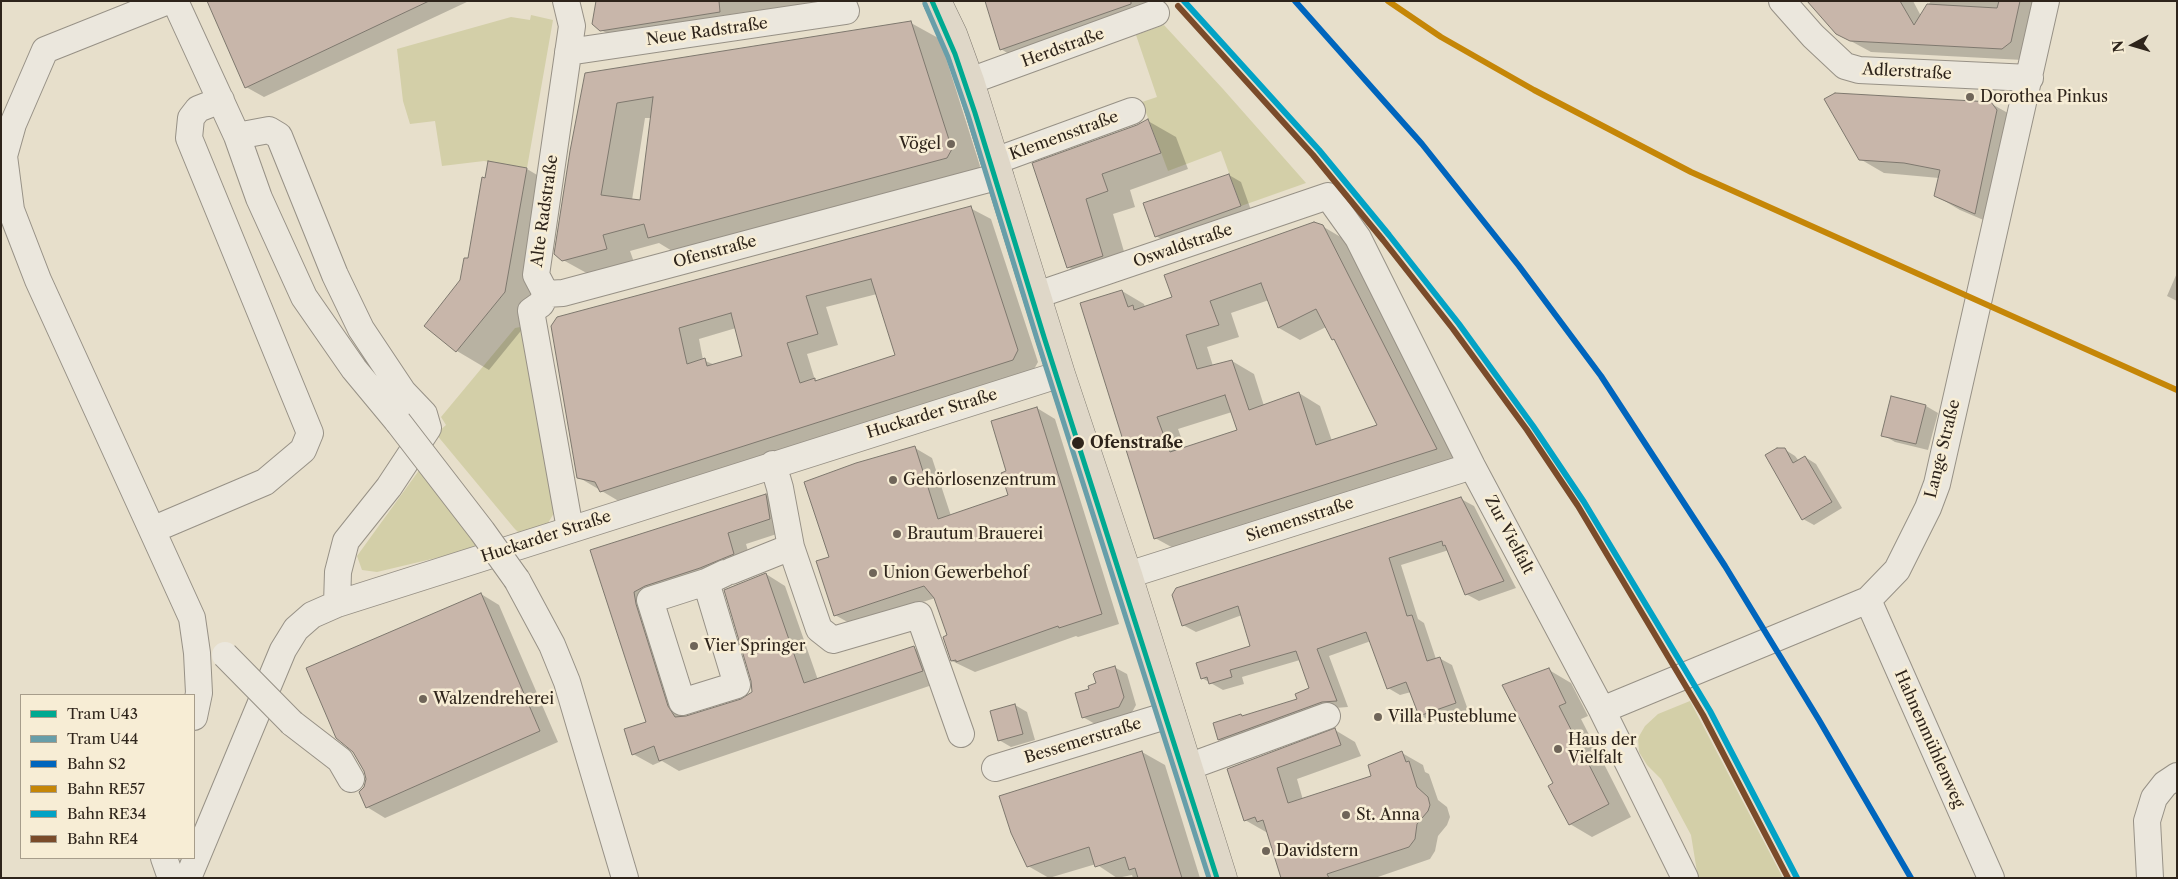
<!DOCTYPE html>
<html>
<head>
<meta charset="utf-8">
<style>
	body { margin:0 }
	#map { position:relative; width:2178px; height:879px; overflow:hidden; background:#e7dfcb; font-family:"Libre Caslon Text",serif }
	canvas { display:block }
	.frame { position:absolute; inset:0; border:2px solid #2e241b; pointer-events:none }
	.legend { position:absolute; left:20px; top:694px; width:175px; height:165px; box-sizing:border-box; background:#f7edd5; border:1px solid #a79d8b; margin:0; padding:6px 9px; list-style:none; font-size:15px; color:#2e241b }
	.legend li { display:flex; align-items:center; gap:10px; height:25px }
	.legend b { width:25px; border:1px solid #a79d8b }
	.north { position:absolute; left:2108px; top:20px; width:50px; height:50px; -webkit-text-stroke:4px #f7edd5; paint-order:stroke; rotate:264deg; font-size:14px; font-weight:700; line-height:20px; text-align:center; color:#2e241b }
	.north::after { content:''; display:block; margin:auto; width:18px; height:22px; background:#2e241b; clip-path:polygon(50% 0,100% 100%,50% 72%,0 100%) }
</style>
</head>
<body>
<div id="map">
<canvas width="2178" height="879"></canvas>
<div class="frame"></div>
<ul class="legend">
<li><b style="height:6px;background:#00a991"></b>Tram U43</li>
<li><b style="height:6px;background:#679ea9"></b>Tram U44</li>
<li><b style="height:6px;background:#0065bd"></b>Bahn S2</li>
<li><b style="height:6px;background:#c58607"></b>Bahn RE57</li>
<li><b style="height:6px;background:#02a2c5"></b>Bahn RE34</li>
<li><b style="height:6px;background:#7a4b2a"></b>Bahn RE4</li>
</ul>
<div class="north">N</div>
</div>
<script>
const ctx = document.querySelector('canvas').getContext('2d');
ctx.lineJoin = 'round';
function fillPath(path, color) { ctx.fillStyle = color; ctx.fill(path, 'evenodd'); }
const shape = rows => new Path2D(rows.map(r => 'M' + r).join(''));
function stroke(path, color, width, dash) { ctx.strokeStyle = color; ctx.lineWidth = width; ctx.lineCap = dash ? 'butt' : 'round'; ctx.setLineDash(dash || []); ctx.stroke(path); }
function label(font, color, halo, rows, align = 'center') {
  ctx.font = font + ' "Libre Caslon Text",serif'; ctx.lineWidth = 5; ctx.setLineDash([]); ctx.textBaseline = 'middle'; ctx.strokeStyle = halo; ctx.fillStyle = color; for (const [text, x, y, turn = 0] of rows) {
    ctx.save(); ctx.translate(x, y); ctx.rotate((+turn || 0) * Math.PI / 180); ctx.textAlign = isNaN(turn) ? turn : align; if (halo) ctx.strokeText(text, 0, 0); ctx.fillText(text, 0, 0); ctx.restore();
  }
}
fillPath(shape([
	[531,15,553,20,527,168,484,161,442,166,435,121,410,124,403,101,397,49,511,17,530,20],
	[1164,25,1223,89,1306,183,1241,206,1221,151,1168,171,1142,102,1157,97,1136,35],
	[520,327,523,329,557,508,548,523,527,534,519,533,514,528,436,434,446,425,441,417,515,328],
	[420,469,478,548,377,572,362,570,357,556],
	[1690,701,1783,878,1698,878,1691,835,1661,779,1647,765,1639,752,1638,738,1645,726,1658,714]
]), '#d3cfa8');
fillPath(shape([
	[208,1,469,1,264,97,246,87],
	[598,1,833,1,627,44,601,30],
	[986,1,1169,1,1012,56,1001,49],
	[1808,1,1913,1,1921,16,1931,1,2042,1,2023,60,1871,52,1836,33],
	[911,23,940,39,980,166,976,174,677,254,659,243,630,251,635,265,592,276,563,260,586,74],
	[645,118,651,118,641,202,632,200],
	[1990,103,2015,117,2000,227,1960,210,1936,196,1939,178,1884,173,1860,159],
	[1148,121,1176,137,1188,169,1130,190,1135,207,1113,214,1130,272,1096,283,1068,267,1034,164],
	[489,163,527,169,559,188,537,311,489,370,457,351,426,326,461,280,469,260],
	[1229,175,1241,182,1252,213,1168,243,1156,236],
	[970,208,991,219,1038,362,1033,371,622,503,578,477,552,327],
	[877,294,897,355,817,381,815,380,807,354,838,345,826,307],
	[736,328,744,357,715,365,703,360,699,339],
	[1322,226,1344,239,1458,461,1177,550,1155,538,1122,291,1144,304,1145,307,1173,298],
	[1269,300,1279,328,1300,340,1326,327,1333,339,1337,342,1379,426,1332,441,1320,406,1299,393,1264,406,1254,374,1232,361,1213,366,1207,347,1239,337,1231,313],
	[1232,412,1239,431,1185,448,1178,429],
	[2177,273,2177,301,2167,296],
	[1926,406,1938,413,1928,450,1895,442,1883,435],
	[1037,408,1055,419,1119,624,1078,637,1076,636,975,672,952,661,949,636,935,598,853,625,835,615,830,558,915,448,932,458,951,516,1010,496,1008,472],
	[1784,449,1795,456,1799,461,1805,457,1816,464,1842,508,1814,525,1803,519],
	[766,495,785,506,789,530,746,544,752,565,665,596,655,616,686,718,742,700,753,693,766,574,785,586,818,680,914,648,933,659,941,682,679,771,662,761,653,765,633,754,648,722,592,551],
	[1461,499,1474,506,1516,588,1479,601,1466,594,1449,550,1401,565,1418,619,1424,623,1436,659,1439,658,1452,665,1468,710,1432,722,1420,715,1411,692,1400,695,1388,688,1371,641,1329,656,1348,707,1335,708,1232,746,1219,739,1243,717,1298,699,1311,689,1300,660,1242,677,1244,684,1223,690,1202,678,1251,647,1242,615,1196,632,1183,625],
	[481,594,499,605,558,742,385,818,367,807,365,788,367,780],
	[1114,667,1127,674,1136,705,1131,714,1095,724,1083,717,1090,690],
	[1549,670,1571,683,1588,716,1581,719,1631,817,1592,837,1570,824,1555,784],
	[1015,705,1027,712,1035,740,1011,747,999,740],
	[1335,730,1355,742,1361,756,1297,779,1303,800,1373,777,1402,753,1423,765,1425,772,1429,774,1438,800,1447,807,1450,817,1447,825,1438,836,1435,851,1430,859,1375,878,1278,878,1282,876,1268,831,1266,832,1245,820,1229,769],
	[1142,752,1165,765,1200,878,1133,878,1132,875,1117,878,1096,864,1049,878,1028,866]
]), '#0003');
const building = shape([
	[207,1,429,1,245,88,207,1],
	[596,1,719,1,720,12,600,31,592,24,596,1],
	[985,1,1131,1,1131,4,1000,50,985,1],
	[1807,1,1900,1,1914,25,1927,4,1997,8,1999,1,2020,1,2011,42,2002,49,1850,41,1836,34,1807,1],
	[911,21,952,149,947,158,648,238,644,224,603,235,607,249,562,261,554,254,570,151,585,73,911,21],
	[653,97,640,200,601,195,617,103,653,97],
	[1835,93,1991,102,1997,110,1975,214,1934,196,1940,170,1904,163,1859,160,1824,99,1835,93],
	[1148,119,1161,153,1102,174,1108,191,1086,199,1103,256,1067,268,1032,163,1137,125,1148,119],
	[488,161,527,168,505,292,456,352,424,326,460,280,464,258,468,258,482,177,485,178,488,161],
	[1229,174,1241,206,1155,237,1143,203,1229,174],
	[971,206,1018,350,1013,360,600,492,595,482,577,478,551,326,557,317,971,206],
	[871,279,895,355,815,381,815,378,800,383,787,343,818,334,806,296,871,279],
	[731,313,742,356,707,366,705,358,687,364,679,328,731,313],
	[1314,222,1323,225,1437,449,1154,539,1080,303,1122,290,1128,307,1133,305,1134,310,1172,297,1164,275,1314,222],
	[1261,283,1278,328,1316,309,1332,340,1334,339,1377,425,1316,445,1299,392,1249,410,1232,360,1197,369,1186,335,1219,325,1210,301,1261,283],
	[1225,395,1237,430,1170,452,1157,417,1225,395],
	[1891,396,1926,405,1916,444,1881,436,1891,396],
	[1037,407,1102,614,1059,628,1058,626,956,662,956,660,951,661,943,637,947,635,934,598,924,586,834,616,816,561,829,557,804,482,856,463,915,446,938,519,1008,495,1001,473,1006,471,991,421,1037,407],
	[1777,448,1785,448,1793,463,1805,456,1832,502,1802,520,1765,455,1777,448],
	[766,494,770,519,728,533,734,554,700,568,645,586,634,592,636,604,668,706,675,717,686,716,741,699,752,692,751,681,724,590,766,573,804,683,914,646,923,671,659,761,654,746,632,755,624,729,646,722,590,550,766,494],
	[1461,497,1504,581,1465,595,1445,545,1443,546,1442,541,1389,558,1407,616,1412,615,1427,661,1440,657,1456,703,1419,716,1406,682,1387,689,1366,632,1317,649,1337,701,1322,702,1218,740,1213,723,1241,714,1242,716,1297,699,1295,694,1309,688,1296,651,1230,670,1232,677,1209,684,1207,677,1201,679,1196,663,1250,646,1238,606,1182,626,1172,595,1176,588,1461,497],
	[481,593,540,731,366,808,359,792,364,787,366,779,364,771,353,752,336,738,306,668,481,593],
	[1115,666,1124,697,1119,707,1082,718,1075,693,1089,689,1088,686,1096,683,1093,674,1095,672,1115,666],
	[1549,668,1566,703,1559,706,1609,804,1569,825,1548,786,1553,783,1502,685,1549,668],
	[1015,704,1023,734,998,741,990,711,1015,704],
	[1335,728,1341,745,1277,768,1288,803,1371,776,1368,765,1402,751,1406,762,1409,761,1417,787,1428,797,1430,805,1428,811,1417,824,1415,839,1409,847,1327,874,1329,878,1281,878,1263,820,1257,822,1255,817,1244,821,1227,769,1335,728],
	[1142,751,1182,878,1138,878,1135,868,1129,870,1125,857,1095,867,1089,847,1027,867,1011,833,999,796,1142,751]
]);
fillPath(building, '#c8b6aa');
stroke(building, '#7e786e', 1);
const minor = shape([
	[168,1,45,50,13,124,4,156,11,210,38,280,152,530,265,482,303,450,310,433,189,138,191,118,198,109,221,100],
	[175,1,237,136],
	[566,1,572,26,536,275,546,294,541,304,531,311,570,529],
	[1782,1,1813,36,1845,66,1859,70,2030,78],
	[568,52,846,11,842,1],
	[970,81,1156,13],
	[995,161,1132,111],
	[546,294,563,293,1000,176],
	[1037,295,1328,196,1358,238,1472,466,1602,710,1685,878],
	[773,464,780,488,791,547,819,629,833,640,919,615,961,734],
	[152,530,192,618,197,653,199,693,194,717],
	[731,571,791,547],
	[1128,575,1472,466],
	[517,580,552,645,567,682,625,878],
	[706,582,737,685,682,702,650,600,706,582,725,573],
	[1868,600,1991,878],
	[337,604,338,572,346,541,389,487,428,428,424,414,403,392,361,329,335,275,279,136,269,130,237,136,259,198,304,297,354,369,398,422],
	[1602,710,1868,600,1897,570,1928,508,1937,484,2046,1],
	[292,723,340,760,351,779],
	[1188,767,1327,716],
	[995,768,1172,714],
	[164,858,171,878],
	[188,878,283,650,296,629,312,615,337,604,1061,374],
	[2150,878,2147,821,2154,798,2165,784,2177,776]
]);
const major = shape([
	[937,1,953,34,970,81,1061,374,1128,575,1223,878]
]);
stroke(minor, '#979186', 28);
stroke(major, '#7e786e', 29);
stroke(minor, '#ebe7dd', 26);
stroke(major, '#dfd7c8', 28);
const minorBridge = shape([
	[398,422,482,531,517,580],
	[225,655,292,723]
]);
stroke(minorBridge, '#979186', 28, []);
stroke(minorBridge, '#ebe7dd', 26);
stroke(shape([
	[1295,1,1422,144,1519,266,1601,376,1725,566,1819,720,1911,878]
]), '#0065bd', 6);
stroke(shape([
	[1388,1,1441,37,1534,90,1691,172,2177,390]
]), '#c58607', 6);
stroke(shape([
	[1184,1,1319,150,1389,235,1459,324,1533,426,1584,502,1710,711,1797,878]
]), '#02a2c5', 6);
stroke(shape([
	[1178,6,1313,155,1383,240,1453,329,1527,430,1578,506,1703,715,1788,878]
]), '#7a4b2a', 6);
stroke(shape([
	[932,1,955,54,975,113,1044,337,1217,878]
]), '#00a991', 5);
stroke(shape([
	[925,4,948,57,968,115,1037,339,1209,878]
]), '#679ea9', 5);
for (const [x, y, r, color] of [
	[1970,97,5,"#6f6559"],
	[951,144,5,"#6f6559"],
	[1078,443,7,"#2e241b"],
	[893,480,5,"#6f6559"],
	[897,534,5,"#6f6559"],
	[873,573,5,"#6f6559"],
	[694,646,5,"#6f6559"],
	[423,699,5,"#6f6559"],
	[1378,717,5,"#6f6559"],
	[1558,749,5,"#6f6559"],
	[1346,815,5,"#6f6559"],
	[1266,851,5,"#6f6559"]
]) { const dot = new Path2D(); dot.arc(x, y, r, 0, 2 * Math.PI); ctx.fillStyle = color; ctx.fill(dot); stroke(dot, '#f7edd5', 2); }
label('16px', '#2e241b', '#f7edd5', [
	["Neue Radstraße",707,32,-8],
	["Herdstraße",1063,48,-20],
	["Adlerstraße",1907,72,3],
	["Klemensstraße",1064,136,-20],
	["Alte Radstraße",545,211,-82],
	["Oswaldstraße",1183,246,-19],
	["Ofenstraße",715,252,-15],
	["Huckarder Straße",932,414,-17],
	["Lange Straße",1943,449,-76],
	["Siemensstraße",1300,520,-18],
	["Zur Vielfalt",1509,535,62],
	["Huckarder Straße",546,537,-18],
	["Hahnenmühlenweg",1929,739,66],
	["Bessemerstraße",1083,741,-17]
]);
label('16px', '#2e241b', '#f7edd5', [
	["Dorothea Pinkus",1980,97],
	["Vögel",941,144,"right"],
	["Gehörlosenzentrum",903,480],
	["Brautum Brauerei",907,534],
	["Union Gewerbehof",883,573],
	["Vier Springer",704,646],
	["Walzendreherei",433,699],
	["Villa Pusteblume",1388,717],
	["Haus der",1568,740],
	["Vielfalt",1568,758],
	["St. Anna",1356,815],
	["Davidstern",1276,851]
], 'left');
label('bold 16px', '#2e241b', '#f7edd5', [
	["Ofenstraße",1090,443]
], 'left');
</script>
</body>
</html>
